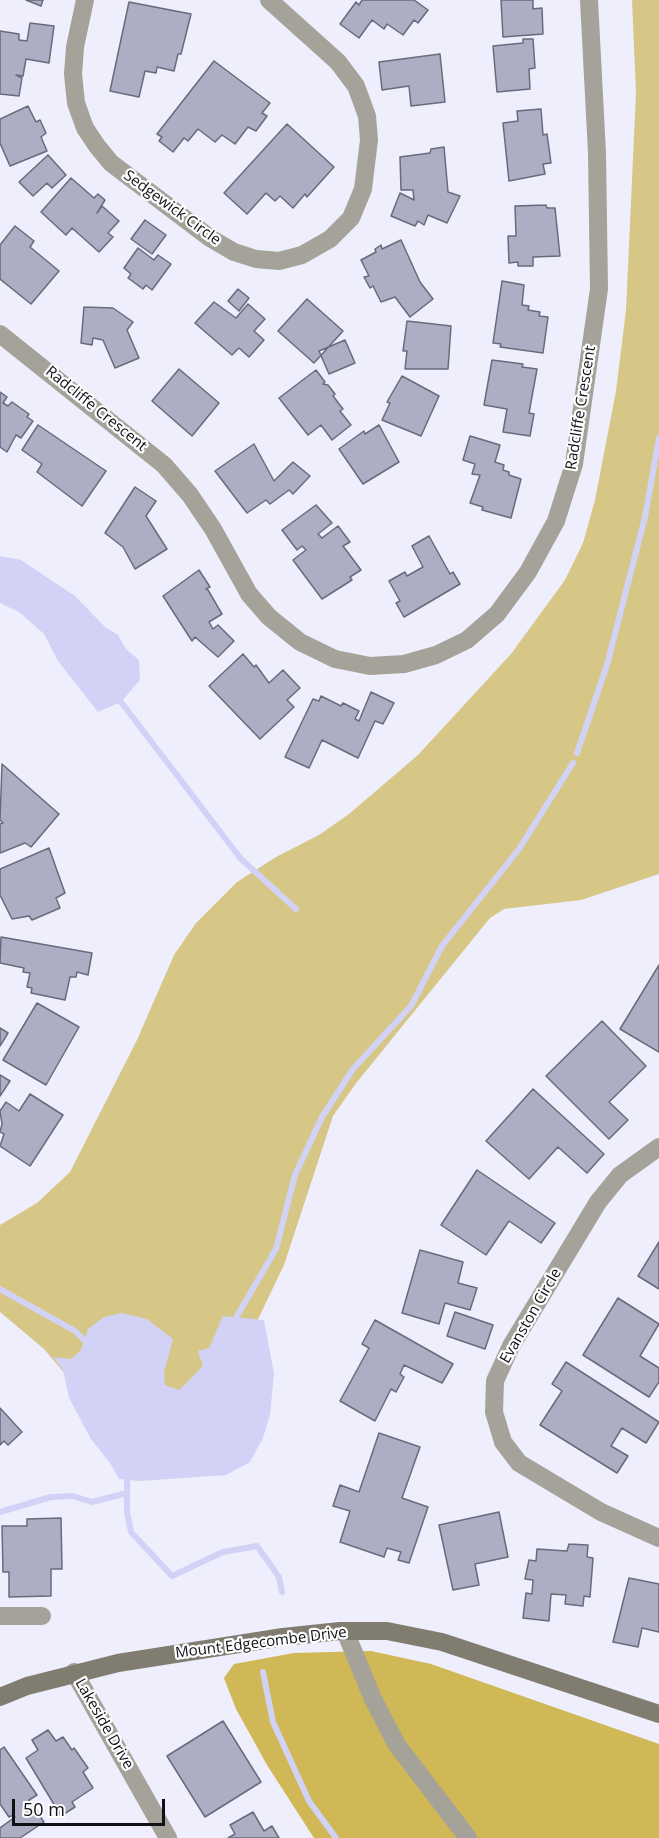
<!DOCTYPE html>
<html>
<head>
<meta charset="utf-8">
<style>
	body { margin:0 }
	#map { position:relative; width:659px; height:1838px; overflow:hidden; background:#eeeefc; font-family:"Open Sans",sans-serif }
	canvas { display:block }
	.scale { position:absolute; left:12px; top:1799px; width:153px; height:27px; box-sizing:border-box; border:3px solid #101017; border-top:0; padding-left:8px; font-size:18px; line-height:21px; white-space:nowrap; color:#101017; -webkit-text-stroke:4px #fdfdfd; paint-order:stroke }
</style>
</head>
<body>
<div id="map">
<canvas width="659" height="1838"></canvas>
<div class="scale">50 m</div>
</div>
<script>
const ctx = document.querySelector('canvas').getContext('2d');
ctx.lineJoin = 'round';
function fillPath(path, color) { ctx.fillStyle = color; ctx.fill(path, 'evenodd'); }
const shape = rows => new Path2D(rows.map(r => 'M' + r).join(''));
function stroke(path, color, width, dash) { ctx.strokeStyle = color; ctx.lineWidth = width; ctx.lineCap = dash ? 'butt' : 'round'; ctx.setLineDash(dash || []); ctx.stroke(path); }
function label(font, color, halo, rows, align = 'center') {
  ctx.font = font + ' "Open Sans",sans-serif'; ctx.lineWidth = 4.5; ctx.setLineDash([]); ctx.textBaseline = 'middle'; ctx.strokeStyle = halo; ctx.fillStyle = color; for (const [text, x, y, turn = 0] of rows) {
    ctx.save(); ctx.translate(x, y); ctx.rotate((+turn || 0) * Math.PI / 180); ctx.textAlign = isNaN(turn) ? turn : align; if (halo) ctx.strokeText(text, 0, 0); ctx.fillText(text, 0, 0); ctx.restore();
  }
}
fillPath(shape([
	[632,0,659,0,659,874,581,900,504,909,490,918,357,1082,333,1116,284,1265,247,1342,221,1417,82,1394,44,1349,0,1312,0,1225,37,1203,70,1172,137,1040,174,955,196,923,237,882,276,857,319,835,349,814,418,755,511,654,565,580,583,543,595,500,616,391,626,310,636,93]
]), '#d7c787');
fillPath(shape([
	[371,1651,431,1664,659,1744,659,1838,314,1838,267,1765,236,1709,224,1678,234,1664,294,1653]
]), '#cfb855');
fillPath(shape([
	[0,556,21,560,75,596,105,627,118,635,126,649,139,660,140,680,121,702,98,712,58,661,44,634,19,612,0,603],
	[122,1313,147,1319,173,1339,164,1372,165,1385,179,1390,203,1366,198,1351,209,1348,223,1316,264,1320,274,1374,270,1415,263,1438,250,1462,226,1475,140,1481,119,1479,110,1463,91,1439,69,1398,63,1370,53,1357,71,1359,81,1350,88,1329,104,1317]
]), '#d1d2f6');
stroke(shape([
	[121,702,241,859,296,909],
	[577,753,607,665,645,517,659,438],
	[0,1289,75,1331,90,1346],
	[237,1316,276,1249,295,1175,322,1117,353,1069,411,1006,442,946,519,849,573,763],
	[127,1473,127,1512,131,1532,172,1576,223,1552,257,1546,279,1577,282,1592],
	[0,1512,51,1497,73,1496,92,1502,127,1493],
	[263,1672,273,1722,309,1801,336,1838]
]), '#d1d2f6', 6);
const building = shape([
	[26,0,43,0,41,6,26,0],
	[362,0,414,0,428,10,418,23,414,20,403,35,387,24,384,29,372,20,359,38,340,24,356,2,359,5,362,0],
	[501,0,533,0,533,9,542,8,543,34,503,37,501,0],
	[129,2,191,14,181,54,178,54,174,71,157,67,156,73,145,71,139,97,110,91,129,2],
	[30,23,54,26,49,63,26,59,23,76,16,75,22,78,19,96,0,94,0,31,19,34,19,40,27,41,30,23],
	[523,39,533,39,535,68,529,69,530,89,497,92,493,46,523,43,523,39],
	[440,54,445,102,411,106,409,86,382,90,379,62,440,54],
	[214,61,270,103,262,113,267,116,256,131,248,127,235,144,222,135,215,142,198,129,188,141,184,138,173,152,159,141,162,137,157,134,214,61],
	[28,106,36,122,40,120,46,133,41,137,47,151,10,166,0,143,0,119,28,106],
	[541,109,543,135,547,134,551,163,543,164,545,174,509,181,503,123,518,121,517,111,541,109],
	[287,124,334,167,307,197,305,194,293,208,280,196,275,201,266,193,247,214,224,193,287,124],
	[444,147,448,192,460,196,447,223,428,215,424,225,418,221,415,226,391,216,400,193,414,200,413,190,401,190,400,157,430,153,431,149,444,147],
	[48,155,66,175,52,188,47,183,33,196,19,182,48,155],
	[71,178,94,198,98,194,105,200,97,213,102,206,119,221,108,233,113,237,99,252,72,228,66,235,41,212,71,178],
	[546,205,547,208,555,208,560,256,533,257,533,266,518,266,518,262,509,263,508,236,516,236,515,206,546,205],
	[145,220,166,235,152,254,131,239,145,220],
	[15,226,34,241,30,247,59,271,31,304,0,279,0,245,15,226],
	[401,240,420,282,433,299,410,317,395,297,381,302,373,286,370,288,364,277,369,276,361,260,376,252,375,249,381,245,382,249,401,240],
	[138,248,154,260,158,255,171,264,152,290,146,285,143,289,128,278,131,274,124,268,138,248],
	[502,281,524,285,522,305,529,306,528,310,540,312,539,316,548,317,543,353,500,347,501,344,493,343,502,281],
	[238,289,249,298,239,311,228,301,238,289],
	[307,299,343,331,314,363,278,331,307,299],
	[214,302,236,318,248,304,265,319,254,331,264,340,249,357,239,348,232,355,195,323,214,302],
	[84,307,113,308,133,322,127,330,139,358,115,368,103,340,93,338,92,345,81,343,84,307],
	[407,321,451,326,448,369,405,369,407,351,403,351,407,321],
	[345,340,355,363,329,374,319,351,345,340],
	[492,360,523,364,522,367,537,369,529,413,534,414,530,436,503,432,507,409,484,405,492,360],
	[179,369,219,403,192,436,152,401,179,369],
	[316,370,325,382,323,384,328,385,335,394,333,396,343,409,340,411,351,425,332,440,321,425,308,435,279,398,316,370],
	[402,376,439,396,421,436,382,420,390,403,387,402,402,376],
	[0,392,7,397,3,403,8,406,12,402,29,414,27,417,33,421,21,438,16,435,7,452,0,447,0,392],
	[38,425,106,471,82,506,37,472,42,464,22,450,38,425],
	[379,425,399,462,363,484,339,449,364,431,365,434,379,425],
	[470,436,500,445,495,462,504,465,503,470,509,472,509,475,521,479,511,518,482,510,483,507,470,503,480,475,472,474,475,464,463,460,470,436],
	[254,444,274,481,293,462,310,476,293,494,289,490,270,504,266,500,247,513,215,471,254,444],
	[135,487,156,501,146,516,167,549,135,569,123,547,105,533,135,487],
	[316,505,332,523,318,534,322,538,338,526,350,542,343,546,361,570,350,577,352,580,322,599,293,560,306,550,302,546,297,550,282,530,316,505],
	[429,536,450,574,453,572,460,584,404,617,396,603,400,601,389,581,405,572,407,576,423,567,412,546,429,536],
	[199,570,210,587,206,589,208,590,222,614,209,622,213,629,218,625,234,641,218,657,195,637,192,641,163,596,199,570],
	[243,654,254,667,256,665,269,683,283,670,300,688,287,700,294,707,260,739,209,686,243,654],
	[371,692,394,703,383,724,375,721,358,758,322,740,309,768,285,757,313,699,319,701,321,696,341,706,343,703,359,711,355,719,359,721,371,692],
	[2,764,59,814,31,847,25,843,0,853,0,824,3,823,0,820,2,764],
	[49,848,65,893,56,898,60,908,32,920,29,916,12,919,0,895,0,869,49,848],
	[1,937,92,953,88,975,77,972,76,977,70,977,65,1000,31,993,32,988,27,987,30,973,23,972,24,968,0,963,1,937],
	[659,965,659,1052,620,1029,659,965],
	[37,1003,79,1027,46,1085,3,1060,37,1003],
	[602,1021,646,1066,609,1102,628,1120,609,1139,546,1076,602,1021],
	[0,1028,8,1033,0,1046,0,1028],
	[0,1075,10,1081,0,1096,0,1075],
	[533,1089,604,1154,587,1173,558,1147,529,1179,486,1141,533,1089],
	[30,1094,63,1115,30,1166,0,1146,4,1134,0,1132,2,1124,0,1111,6,1102,19,1111,30,1094],
	[477,1170,555,1223,541,1243,509,1221,486,1255,441,1225,477,1170],
	[659,1242,659,1289,638,1276,659,1242],
	[420,1250,463,1262,458,1283,477,1288,470,1310,445,1303,439,1324,402,1313,420,1250],
	[618,1298,659,1324,640,1356,659,1368,659,1382,649,1397,583,1355,618,1298],
	[455,1312,493,1325,485,1349,447,1336,455,1312],
	[375,1320,453,1364,442,1383,404,1365,400,1374,404,1377,396,1392,391,1389,375,1421,340,1401,369,1348,362,1344,375,1320],
	[566,1362,659,1422,646,1443,622,1428,611,1446,628,1456,617,1473,540,1425,562,1391,552,1384,566,1362],
	[0,1408,22,1432,8,1445,4,1441,0,1445,0,1408],
	[379,1433,420,1447,402,1498,428,1507,409,1563,398,1560,401,1552,387,1548,384,1557,340,1542,350,1511,333,1506,340,1485,359,1492,379,1433],
	[499,1512,508,1557,475,1564,479,1585,453,1590,439,1525,499,1512],
	[61,1518,62,1569,51,1569,51,1596,9,1597,9,1572,3,1572,2,1526,27,1526,27,1519,61,1518],
	[569,1544,588,1545,587,1557,593,1558,590,1597,584,1596,583,1606,565,1604,566,1595,551,1594,549,1621,523,1618,526,1593,532,1594,533,1580,525,1579,529,1560,536,1561,537,1549,567,1551,569,1544],
	[629,1578,659,1584,659,1632,642,1628,638,1647,613,1642,629,1578],
	[223,1721,261,1782,205,1817,167,1756,223,1721],
	[48,1730,56,1741,63,1737,72,1750,74,1748,88,1768,83,1772,93,1788,72,1802,75,1807,61,1816,26,1758,38,1750,32,1740,48,1730],
	[4,1747,37,1795,29,1800,44,1822,20,1838,0,1838,0,1828,15,1817,13,1815,9,1817,0,1804,0,1750,4,1747],
	[253,1812,264,1831,272,1826,279,1838,228,1838,235,1834,230,1825,253,1812]
]);
fillPath(building, '#adaec3');
stroke(building, '#6a6a7d', 1.5);
stroke(shape([
	[85,0,75,47,73,74,76,103,85,128,97,146,111,163,210,238,234,252,256,259,279,261,302,255,330,239,351,218,363,189,369,140,367,116,356,86,338,62,269,0],
	[0,334,164,465,190,495,213,529,249,594,269,617,300,642,335,659,370,666,404,664,436,655,467,640,497,614,528,572,556,521,574,464,599,289,597,153,589,0],
	[659,1147,620,1175,598,1202,511,1346,495,1381,494,1412,503,1442,519,1463,601,1512,659,1538],
	[1,1616,42,1616],
	[345,1631,373,1699,397,1745,468,1838],
	[74,1672,168,1838]
]), '#a4a299', 18);
stroke(shape([
	[0,1697,27,1686,118,1663,283,1637,340,1631,387,1631,442,1642,659,1714]
]), '#807d70', 18);
label('15px', '#101017', '#fdfdfd', [
	["Sedgewick Circle",172,208,36],
	["Radcliffe Crescent",581,408,-81],
	["Radcliffe Crescent",96,409,39],
	["Evanston Circle",531,1316,-60],
	["Mount Edgecombe Drive",261,1643,-7],
	["Lakeside Drive",104,1724,60]
]);
</script>
</body>
</html>
